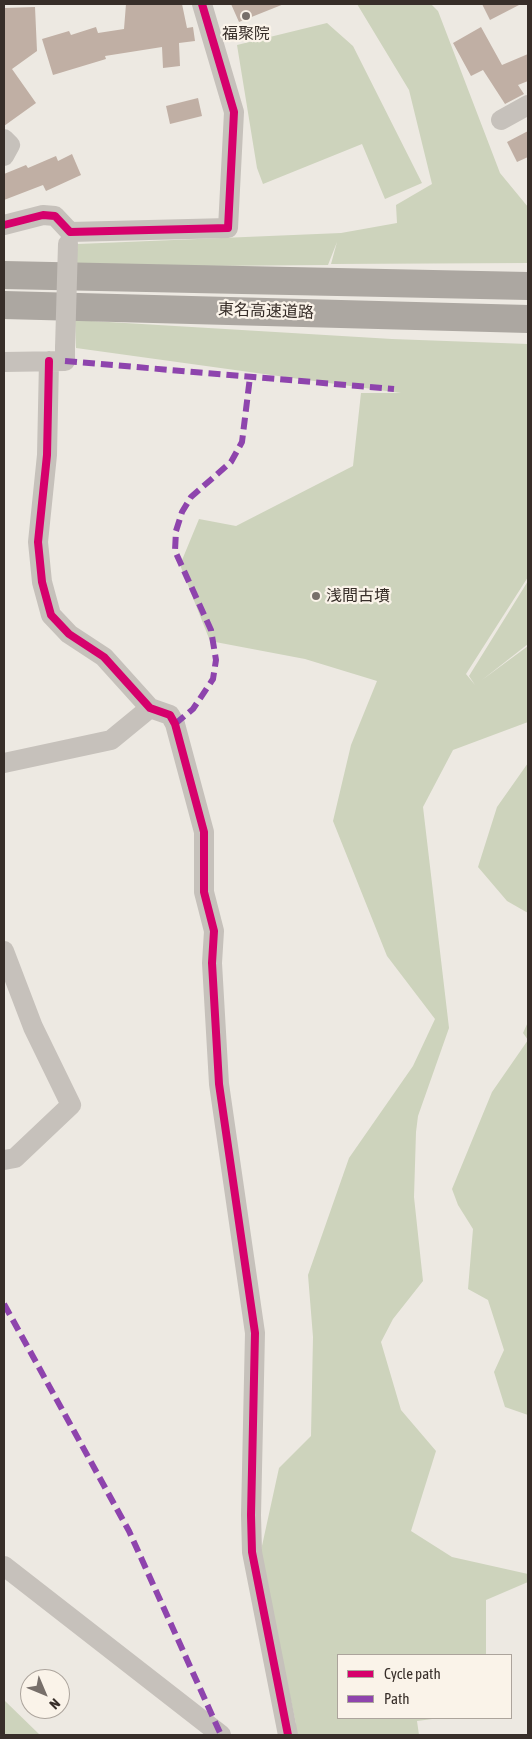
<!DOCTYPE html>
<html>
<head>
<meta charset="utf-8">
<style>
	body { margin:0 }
	#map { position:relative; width:532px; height:1739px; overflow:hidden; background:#ede9e2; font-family:"Asap Condensed",sans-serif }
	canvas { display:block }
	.frame { position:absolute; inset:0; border:5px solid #372e29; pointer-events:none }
	.legend { position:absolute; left:337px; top:1654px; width:175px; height:65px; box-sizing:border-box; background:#faf3e9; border:1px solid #aca49c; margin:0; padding:6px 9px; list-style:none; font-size:15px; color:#372e29 }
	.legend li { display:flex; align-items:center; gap:10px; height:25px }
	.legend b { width:25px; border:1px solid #aca49c }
	.north { position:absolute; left:20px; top:1669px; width:50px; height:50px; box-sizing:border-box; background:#faf3e9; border:1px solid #aca49c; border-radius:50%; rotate:135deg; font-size:14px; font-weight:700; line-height:20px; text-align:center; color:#372e29 }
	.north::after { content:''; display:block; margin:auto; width:18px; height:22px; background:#776f6a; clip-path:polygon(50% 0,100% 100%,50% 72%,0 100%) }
</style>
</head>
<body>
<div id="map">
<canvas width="532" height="1739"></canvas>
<div class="frame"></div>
<ul class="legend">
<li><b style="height:6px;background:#d6006c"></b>Cycle path</li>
<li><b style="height:6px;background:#8e44ad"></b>Path</li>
</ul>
<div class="north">N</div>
</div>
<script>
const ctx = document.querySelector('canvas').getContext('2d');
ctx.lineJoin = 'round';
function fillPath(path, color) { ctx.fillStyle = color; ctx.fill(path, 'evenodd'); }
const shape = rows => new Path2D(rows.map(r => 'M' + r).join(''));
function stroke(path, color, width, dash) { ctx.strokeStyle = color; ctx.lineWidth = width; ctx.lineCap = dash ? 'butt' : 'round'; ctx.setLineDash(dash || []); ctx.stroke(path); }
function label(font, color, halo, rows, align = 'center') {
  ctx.font = font + ' "Asap Condensed","Noto Sans JP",sans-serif'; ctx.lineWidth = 4.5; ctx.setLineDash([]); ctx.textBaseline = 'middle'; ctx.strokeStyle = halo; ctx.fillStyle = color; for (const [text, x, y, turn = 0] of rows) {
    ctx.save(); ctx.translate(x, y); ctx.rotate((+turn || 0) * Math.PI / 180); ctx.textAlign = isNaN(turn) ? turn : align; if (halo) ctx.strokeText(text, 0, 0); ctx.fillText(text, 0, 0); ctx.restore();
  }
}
fillPath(shape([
	[357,4,431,4,438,11,500,173,528,207,528,263,331,264,337,242,328,265,74,267,78,244,341,233,397,223,396,205,432,184,409,90],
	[327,23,353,46,422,183,385,199,362,144,263,184,257,168,237,45],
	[75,320,392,339,528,344,528,577,466,674,475,685,469,676,528,581,528,644,482,680,528,646,528,722,453,750,423,807,449,1028,418,1116,416,1132,414,1197,423,1281,393,1319,381,1342,401,1410,436,1451,411,1531,452,1557,528,1574,528,1582,486,1600,486,1655,338,1655,338,1718,440,1718,417,1721,419,1735,294,1735,296,1724,260,1555,279,1468,311,1436,313,1337,308,1275,349,1158,413,1066,435,1019,387,956,333,821,351,745,377,681,305,659,210,641,180,565,199,519,236,526,353,466,361,393,401,393,76,348],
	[528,763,528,913,507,901,478,867,497,807],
	[528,1022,528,1415,505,1407,494,1372,504,1350,488,1300,468,1289,473,1229,458,1205,452,1189,492,1092,528,1040,523,1033],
	[4,1700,40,1735,4,1735]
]), '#cdd3bc');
fillPath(shape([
	[126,4,182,4,187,28,193,27,195,41,179,43,180,66,163,68,162,47,105,56,106,59,53,75,42,39,69,31,71,35,96,27,98,33,124,29],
	[231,4,284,4,239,22],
	[482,4,521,4,490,20],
	[35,7,37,51,12,69,36,103,4,126,4,8],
	[481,27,502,65,528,54,528,81,518,85,524,94,505,104,483,70,471,76,453,43],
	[198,98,202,116,170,124,166,106],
	[528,131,528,157,517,162,507,142],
	[72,154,81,175,46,191,43,185,4,200,4,174,26,165,28,168,56,156,58,161]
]), '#c0afa4');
stroke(shape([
	[501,120,528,105],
	[4,139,10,145,4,156],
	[4,225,43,215,55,216,70,232,228,228,234,112,202,4],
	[49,361,47,455,38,542,42,582,51,615,69,634,104,657,150,708,170,715,175,724,204,832,204,892,214,931,212,963,219,1084,255,1333,251,1515,252,1552,288,1735],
	[4,362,65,361,65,348],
	[4,763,111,740,150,708],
	[4,951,33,1027,71,1105,15,1158,4,1160],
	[4,1566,221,1735]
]), '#c6c1bb', 20);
stroke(shape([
	[4,275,528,286],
	[4,305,528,319]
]), '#aca7a1', 28);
stroke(shape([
	[65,348,68,244]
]), '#c6c1bb', 20);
stroke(shape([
	[65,361,394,389],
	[175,724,193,709,213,679,216,660,211,630,175,551,176,531,182,512,191,497,231,462,242,442,250,377],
	[4,1304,129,1531,221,1735]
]), '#8e44ad', 6, [12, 6]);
stroke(shape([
	[4,225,43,215,55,216,70,232,228,228,234,112,202,4],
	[49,361,47,455,38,542,42,582,51,615,69,634,104,657,150,708,170,715,175,724,204,832,204,892,214,931,212,963,219,1084,255,1333,251,1515,252,1552,288,1735]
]), '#d6006c', 8);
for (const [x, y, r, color] of [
	[246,16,5,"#776f6a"],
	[316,596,5,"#776f6a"]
]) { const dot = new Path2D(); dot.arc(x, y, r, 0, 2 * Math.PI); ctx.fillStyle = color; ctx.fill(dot); stroke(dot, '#faf3e9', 2); }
label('16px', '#372e29', '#faf3e9', [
	["福聚院",246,34],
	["浅間古墳",326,596,"left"]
]);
label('16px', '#372e29', '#faf3e9', [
	["東名高速道路",266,311,2]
]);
</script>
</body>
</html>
